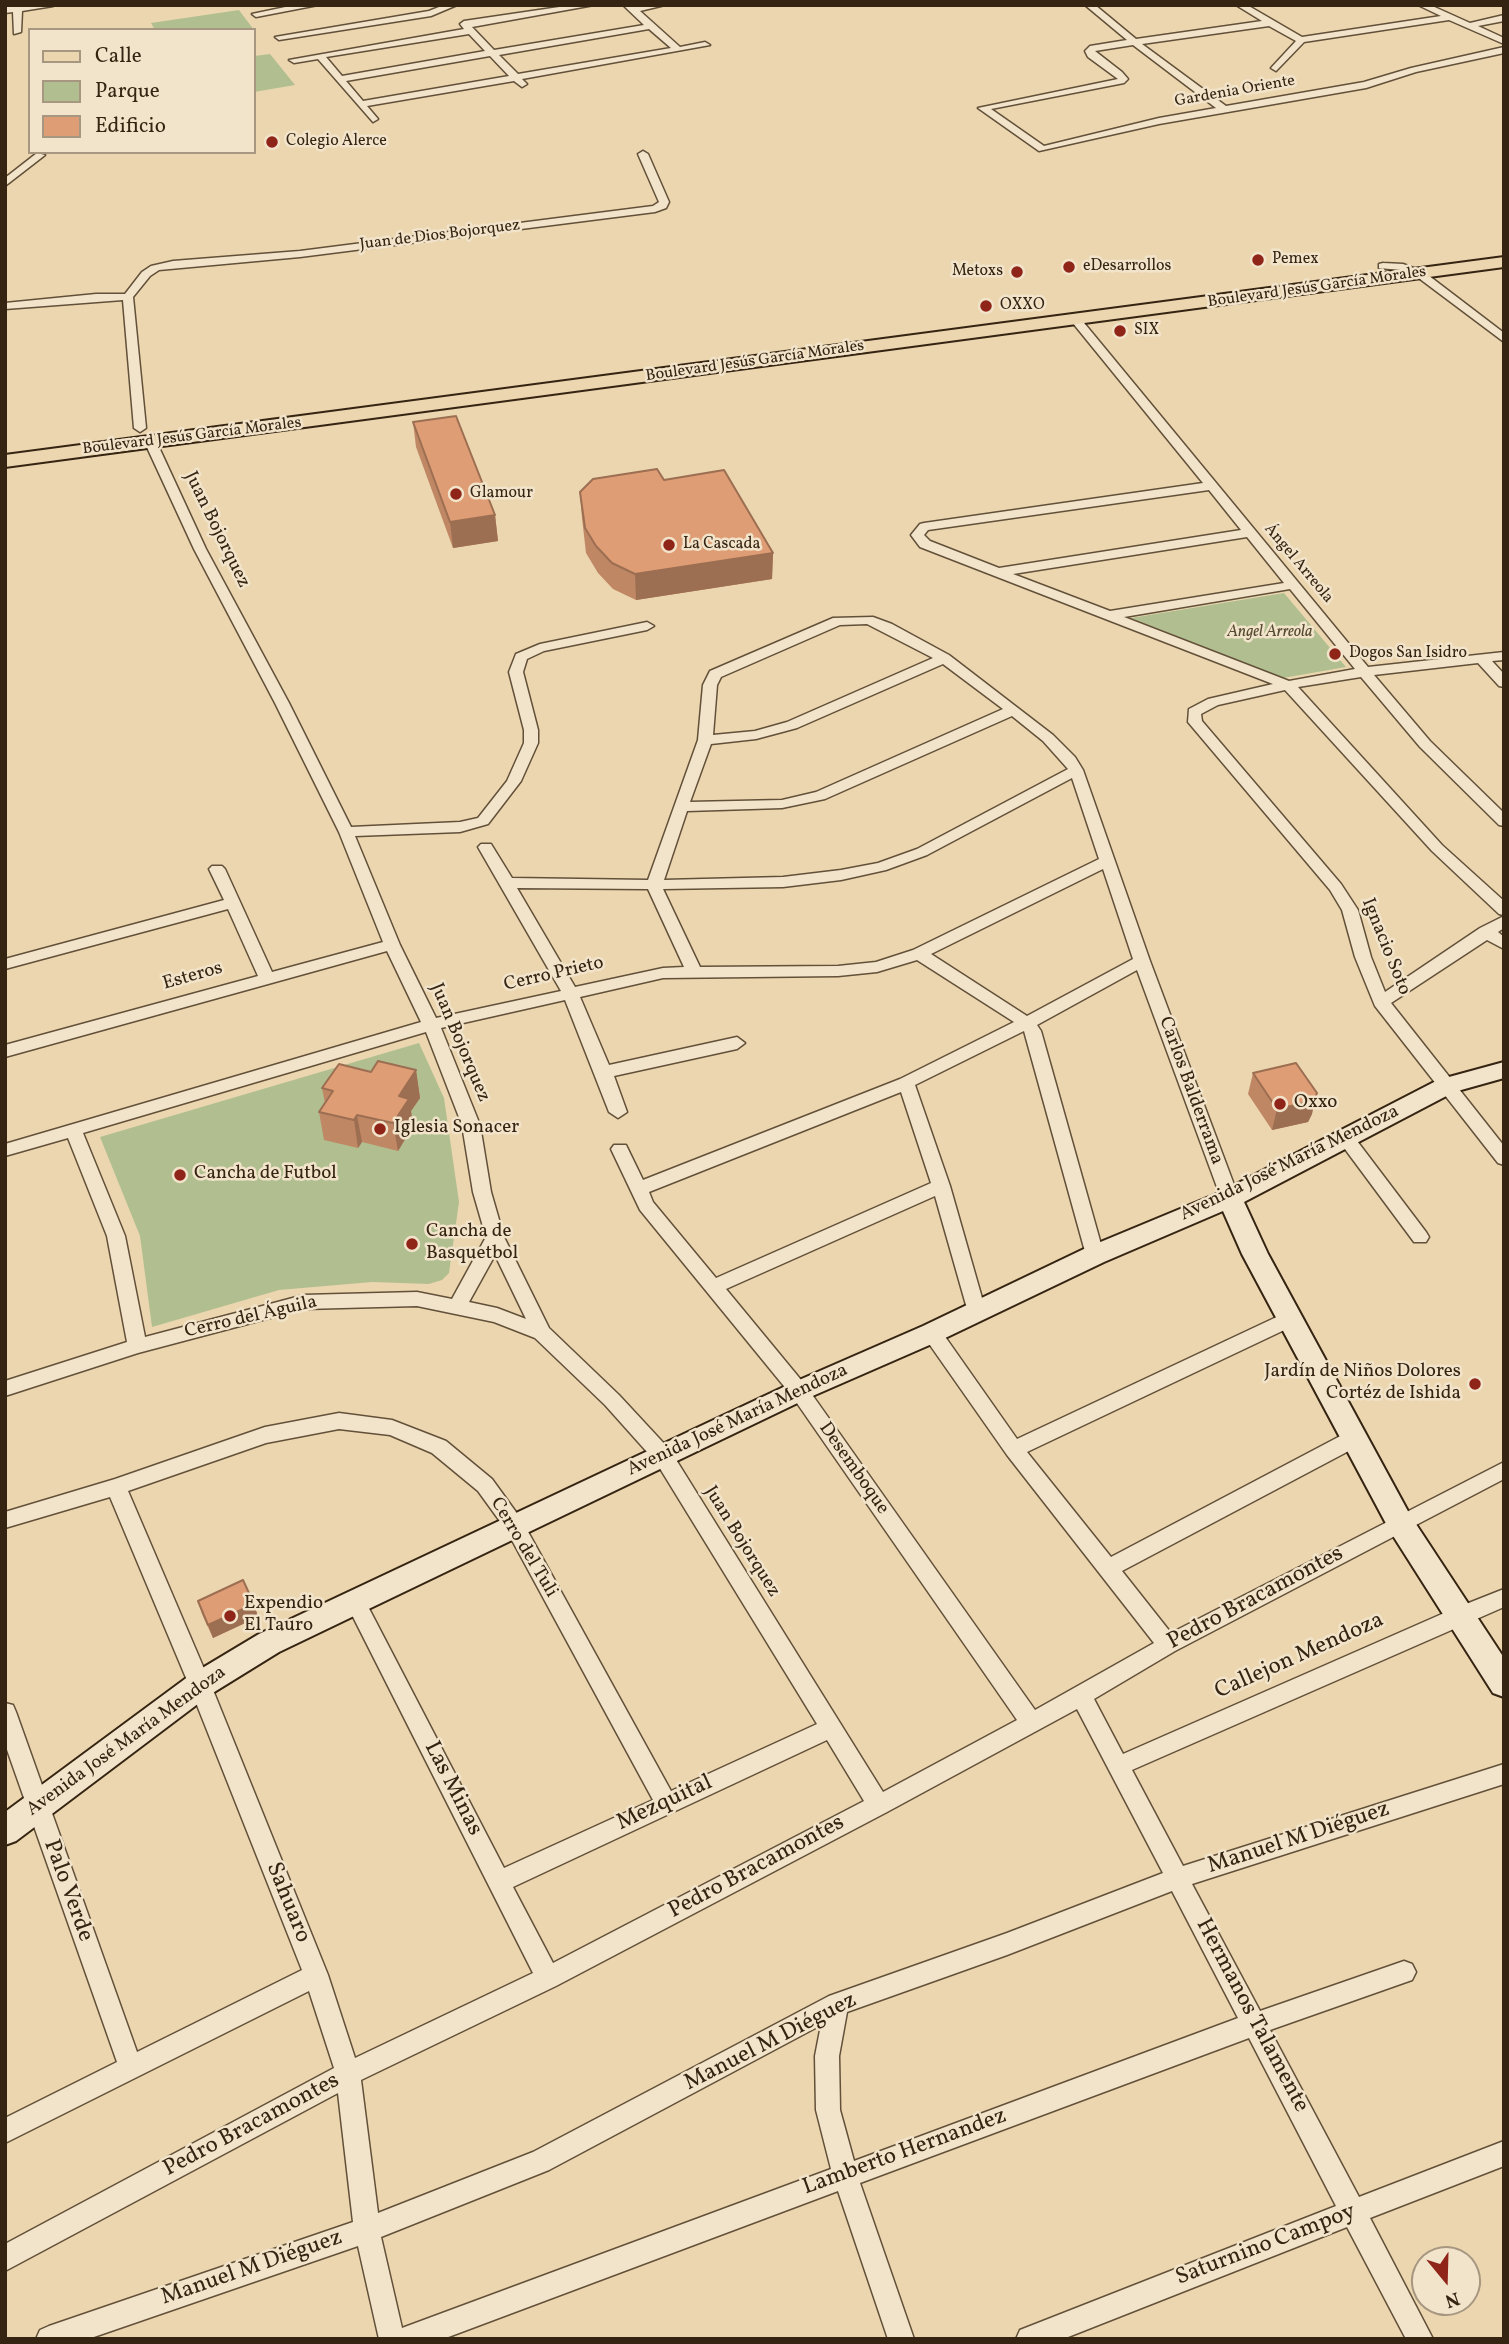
<!DOCTYPE html>
<html>
<head>
<meta charset="utf-8">
<style>
	body { margin:0 }
	#map { position:relative; width:1509px; height:2344px; overflow:hidden; background:#ebd6af; font-family:Vollkorn,serif }
	canvas { display:block }
	.frame { position:absolute; inset:0; border:7px solid #362412; pointer-events:none }
	.legend { position:absolute; left:28px; top:28px; width:228px; height:126px; box-sizing:border-box; background:#f2e4cb; border:2px solid #a79781; margin:0; padding:9px 12px; list-style:none; font-size:21px; color:#362412 }
	.legend li { display:flex; align-items:center; gap:14px; height:35px }
	.legend b { width:35px; border:2px solid #a79781 }
	.north { position:absolute; left:1411px; top:2246px; width:70px; height:70px; box-sizing:border-box; background:#f2e4cb; border:2px solid #a79781; border-radius:50%; rotate:161deg; font-size:19px; font-weight:700; line-height:28px; text-align:center; color:#362412 }
	.north::after { content:''; display:block; margin:auto; width:24px; height:32px; background:#8f2418; clip-path:polygon(50% 0,100% 100%,50% 72%,0 100%) }
</style>
</head>
<body>
<div id="map">
<canvas width="1509" height="2344"></canvas>
<div class="frame"></div>
<ul class="legend">
<li><b style="height:9px;background:#ebd6af"></b>Calle</li>
<li><b style="height:19px;background:#b1bf90"></b>Parque</li>
<li><b style="height:19px;background:#df9d75"></b>Edificio</li>
</ul>
<div class="north">N</div>
</div>
<script>
const ctx = document.querySelector('canvas').getContext('2d');
ctx.lineJoin = 'round';
function fillPath(path, color) { ctx.fillStyle = color; ctx.fill(path, 'evenodd'); }
const shape = rows => new Path2D(rows.map(r => 'M' + r).join(''));
function stroke(path, color, width, dash) { ctx.strokeStyle = color; ctx.lineWidth = width; ctx.lineCap = dash ? 'butt' : 'round'; ctx.setLineDash(dash || []); ctx.stroke(path); }
function label(font, color, halo, rows, align = 'center') {
  ctx.font = font + ' Vollkorn,serif'; ctx.lineWidth = 5; ctx.setLineDash([]); ctx.textBaseline = 'middle'; ctx.strokeStyle = halo; ctx.fillStyle = color; for (const [text, x, y, turn = 0] of rows) {
    ctx.save(); ctx.translate(x, y); ctx.rotate((+turn || 0) * Math.PI / 180); ctx.textAlign = isNaN(turn) ? turn : align; if (halo) ctx.strokeText(text, 0, 0); ctx.fillText(text, 0, 0); ctx.restore();
  }
}
fillPath(shape([
	[239,10,254,30,155,30,151,23],
	[270,54,295,85,254,92,254,56],
	[1284,593,1346,667,1283,678,1131,618],
	[419,1043,444,1098,459,1202,449,1273,442,1280,429,1284,372,1282,279,1290,152,1327,140,1236,100,1137]
]), '#b1bf90');
const street = shape([
	[28,5,53,6,22,11,21,32,14,34,13,12,5,13,5,7,28,5],
	[295,5,318,5,256,17,252,14,295,5],
	[444,5,457,5,431,16,279,40,275,37,429,11,444,5],
	[573,5,594,5,472,27,494,50,644,25,623,5,665,5,640,11,680,47,705,42,710,45,522,79,527,84,522,87,514,81,367,106,378,119,373,122,318,59,294,63,289,60,464,29,460,24,464,21,573,5],
	[649,29,671,48,518,74,499,55,649,29],
	[469,34,485,51,342,76,326,57,469,34],
	[490,56,509,76,363,101,346,81,490,56],
	[1085,5,1095,5,1136,39,1262,21,1236,5,1247,5,1302,37,1441,16,1418,5,1430,5,1470,23,1504,15,1504,21,1478,26,1504,38,1504,44,1449,20,1304,42,1276,71,1271,68,1296,41,1269,26,1142,44,1226,106,1364,82,1411,68,1504,47,1504,53,1416,72,1366,88,1159,124,1039,151,978,108,1118,79,1088,57,1085,51,1090,46,1127,40,1085,5],
	[1133,45,1216,108,1159,118,1044,146,991,109,1124,83,1128,79,1122,72,1095,51,1133,45],
	[643,151,648,154,669,202,666,208,655,212,300,257,159,270,150,276,133,297,146,428,140,432,134,428,123,300,5,309,5,303,96,294,125,294,142,272,151,266,173,261,300,251,653,206,659,202,638,154,643,151],
	[37,153,45,155,5,186,5,178,37,153],
	[1383,263,1403,264,1424,272,1504,333,1504,342,1416,276,1401,270,1379,268,1379,264,1383,263],
	[1072,318,1080,318,1368,667,1504,652,1504,660,1492,661,1504,674,1504,687,1499,686,1478,663,1374,675,1430,741,1504,813,1504,826,1499,825,1420,747,1361,677,1298,687,1442,845,1504,901,1504,915,1499,914,1432,851,1285,690,1218,705,1201,714,1202,721,1341,884,1358,910,1371,957,1385,992,1480,928,1504,916,1504,928,1498,932,1504,937,1504,949,1487,940,1391,1003,1504,1146,1504,1165,1498,1163,1375,1006,1355,957,1342,910,1330,890,1188,722,1189,709,1208,699,1273,684,920,547,911,535,920,524,924,523,1203,483,1072,322,1072,318],
	[1209,490,1241,530,999,568,930,541,924,535,928,530,1209,490],
	[1247,537,1284,583,1110,611,1013,574,1247,537],
	[1290,589,1355,669,1289,681,1124,617,1290,589],
	[151,439,157,443,206,549,289,703,351,827,460,822,478,818,507,781,524,743,524,730,509,672,516,654,540,644,647,622,654,626,647,630,544,651,527,659,523,672,538,730,538,743,521,781,488,824,460,832,355,836,400,945,436,1018,561,991,478,847,481,844,491,844,512,878,648,880,698,740,703,685,710,671,833,618,873,617,892,624,949,655,1053,735,1075,757,1083,770,1150,961,1239,1198,1236,1203,1224,1203,1221,1198,1137,970,1037,1025,1041,1031,1104,1255,1101,1260,1095,1262,1089,1260,1086,1255,1024,1031,915,1085,950,1186,986,1312,984,1317,970,1317,968,1312,935,1196,726,1289,806,1386,1035,1710,1154,1643,1007,1455,925,1338,923,1333,925,1328,932,1326,939,1328,1017,1439,1283,1314,1297,1314,1299,1319,1297,1324,1027,1452,1111,1557,1346,1433,1353,1431,1360,1433,1363,1439,1360,1445,1122,1571,1171,1633,1504,1462,1504,1479,1175,1651,1094,1699,1123,1754,1451,1610,1504,1589,1504,1607,1132,1770,1183,1866,1504,1764,1504,1784,1192,1884,1260,2011,1404,1961,1412,1964,1416,1972,1412,1980,1270,2030,1359,2197,1504,2141,1504,2166,1370,2218,1433,2339,1406,2339,1347,2227,1063,2339,1016,2339,1020,2330,1336,2206,1249,2038,860,2183,914,2339,888,2339,838,2191,443,2339,379,2339,358,2246,88,2339,36,2339,40,2330,49,2326,353,2222,338,2093,5,2271,5,2244,334,2068,309,1991,5,2143,5,2118,117,2062,5,1744,5,1703,13,1705,16,1712,137,2052,302,1970,189,1685,110,1497,5,1528,5,1512,115,1479,265,1427,339,1413,392,1420,446,1441,492,1479,521,1519,671,1791,817,1724,656,1462,605,1405,535,1338,494,1322,417,1306,304,1309,138,1353,5,1396,5,1381,127,1342,107,1236,68,1138,5,1156,5,1144,421,1022,387,951,5,1057,5,1045,258,976,228,909,5,969,5,959,224,900,209,869,212,866,222,866,225,869,272,972,383,942,339,832,275,703,194,549,145,443,151,439],
	[867,624,933,658,787,722,755,731,713,735,717,685,721,677,840,625,867,624],
	[943,664,1003,709,816,792,782,800,690,802,711,744,756,739,797,728,943,664],
	[1012,716,1043,741,1068,769,917,849,878,863,841,870,783,877,664,880,687,811,782,808,825,799,1012,716],
	[1072,778,1099,859,913,950,876,962,838,966,700,967,663,889,783,887,841,880,886,870,927,855,1072,778],
	[1103,869,1133,959,1027,1016,931,954,1103,869],
	[517,888,648,889,684,967,663,968,575,987,517,888],
	[917,960,1014,1022,900,1079,643,1180,626,1145,614,1145,611,1149,640,1210,792,1396,1017,1720,883,1792,670,1450,619,1395,549,1328,504,1237,491,1192,480,1125,441,1028,565,1000,609,1112,618,1118,627,1112,614,1076,737,1049,745,1043,737,1037,609,1065,580,997,663,978,838,976,877,972,917,960],
	[426,1032,462,1125,473,1192,486,1237,452,1299,417,1292,304,1295,145,1337,125,1236,83,1133,426,1032],
	[901,1092,931,1183,716,1278,653,1202,649,1192,901,1092],
	[495,1255,526,1319,497,1308,469,1302,495,1255],
	[339,1429,390,1435,432,1453,478,1491,507,1531,653,1800,504,1868,362,1595,355,1592,348,1595,345,1601,348,1607,533,1973,355,2058,328,1975,211,1685,128,1491,266,1443,339,1429],
	[1077,1709,1163,1873,1007,1933,829,1996,533,2152,378,2213,361,2080,556,1986,887,1812,1077,1709],
	[827,1740,864,1801,553,1963,513,1887,827,1740],
	[1172,1891,1238,2018,854,2161,840,2110,839,2056,847,2012,1007,1955,1172,1891],
	[821,2025,815,2056,816,2110,831,2169,402,2328,381,2237,549,2170,821,2025],
	[1345,1131,1351,1133,1426,1232,1429,1237,1426,1242,1414,1242,1339,1141,1336,1137,1345,1131]
]);
const secondary = shape([
	[1504,1062,1504,1078,1454,1092,1244,1202,1268,1254,1410,1515,1504,1658,1504,1697,1493,1693,1390,1531,1242,1254,1223,1211,1104,1262,941,1340,808,1398,279,1652,211,1694,16,1841,5,1845,5,1812,189,1676,259,1634,790,1384,923,1326,1086,1248,1221,1192,1438,1080,1504,1062]
]);
const primary = shape([
	[1504,257,1504,267,5,467,5,455,1504,257]
]);
stroke(street, '#635039', 3);
stroke(secondary, '#362412', 4);
stroke(primary, '#362412', 4);
fillPath(street, '#f2e4cb');
fillPath(secondary, '#f2e4cb');
fillPath(primary, '#ebd6af');
fillPath(shape([
	[413,422,495,515,498,541,453,548,416,447],
	[580,492,773,553,772,579,636,600,613,589,598,573,586,553,582,518],
	[416,1070,420,1098,411,1111,413,1126,398,1151,362,1142,358,1148,324,1140,319,1112,325,1103,322,1088,371,1072],
	[1253,1073,1312,1114,1308,1122,1272,1130,1248,1094],
	[198,1601,254,1604,258,1617,213,1638,202,1614]
]), '#c08765');
fillPath(shape([
	[495,515,498,541,453,548,450,522],
	[773,553,772,579,636,600,635,574],
	[416,1070,420,1098,411,1111,413,1126,398,1151,393,1123,399,1096],
	[1317,1093,1312,1114,1308,1122,1272,1130,1277,1109],
	[357,1115,362,1142,358,1148,354,1120],
	[254,1604,258,1617,213,1638,208,1625]
]), '#9c6e52');
const building = shape([
	[456,416,495,515,450,522,413,422,456,416],
	[657,469,664,480,724,470,773,553,635,574,612,563,596,546,585,528,580,492,593,479,657,469],
	[378,1061,416,1070,399,1096,409,1099,393,1123,357,1115,354,1120,319,1112,333,1091,322,1088,339,1064,371,1072,378,1061],
	[1296,1063,1317,1093,1314,1101,1277,1109,1253,1073,1296,1063],
	[243,1580,254,1604,208,1625,198,1601,243,1580]
]);
fillPath(building, '#df9d75');
stroke(building, '#9c6e52', 2);
for (const [x, y, r, color] of [
	[272,142,7,"#8f2418"],
	[1258,260,7,"#8f2418"],
	[1069,267,7,"#8f2418"],
	[1017,272,7,"#8f2418"],
	[986,306,7,"#8f2418"],
	[1120,331,7,"#8f2418"],
	[456,494,7,"#8f2418"],
	[669,545,7,"#8f2418"],
	[1335,654,7,"#8f2418"],
	[1280,1104,7,"#8f2418"],
	[380,1129,7,"#8f2418"],
	[180,1175,7,"#8f2418"],
	[412,1244,7,"#8f2418"],
	[1475,1384,7,"#8f2418"],
	[230,1616,7,"#8f2418"]
]) { const dot = new Path2D(); dot.arc(x, y, r, 0, 2 * Math.PI); ctx.fillStyle = color; ctx.fill(dot); stroke(dot, '#f2e4cb', 2.5); }
label('16px', '#362412', '#f2e4cb', [
	["Gardenia Oriente",1235,92,-10],
	["Juan de Dios Bojorquez",440,236,-7],
	["Boulevard Jesús García Morales",1317,288,-8],
	["Boulevard Jesús García Morales",755,362,-8],
	["Boulevard Jesús García Morales",192,437,-7],
	["Ángel Arreola",1298,564,50]
]);
label('16px', '#362412', '#f2e4cb', [
	["Colegio Alerce",286,142],
	["Pemex",1272,260],
	["eDesarrollos",1083,267],
	["Metoxs",1003,272,"right"],
	["OXXO",1000,306],
	["SIX",1134,331],
	["Glamour",470,494],
	["La Cascada",683,545],
	["Dogos San Isidro",1349,654]
], 'left');
label('italic 16px', '#554b32', '#f2e4cb', [
	["Angel Arreola",1270,633]
]);
label('19px', '#362412', '#f2e4cb', [
	["Juan Bojorquez",216,530,64],
	["Ignacio Soto",1385,947,68],
	["Cerro Prieto",554,975,-13],
	["Esteros",193,977,-16],
	["Juan Bojorquez",459,1043,67],
	["Carlos Balderrama",1190,1091,70],
	["Avenida José María Mendoza",1290,1164,-26],
	["Cerro del Águila",251,1318,-13],
	["Avenida José María Mendoza",738,1421,-25],
	["Desemboque",853,1469,55],
	["Juan Bojorquez",741,1542,58],
	["Cerro del Tuli",523,1548,59],
	["Avenida José María Mendoza",127,1742,-36]
]);
label('19px', '#362412', '#f2e4cb', [
	["Oxxo",1294,1104],
	["Iglesia Sonacer",394,1129],
	["Cancha de Futbol",194,1175],
	["Cancha de",426,1233],
	["Basquetbol",426,1255],
	["Jardín de Niños Dolores",1461,1373,"right"],
	["Cortéz de Ishida",1461,1395,"right"],
	["Expendio",244,1605],
	["El Tauro",244,1627]
], 'left');
label('23px', '#362412', '#f2e4cb', [
	["Pedro Bracamontes",1256,1599,-28],
	["Callejon Mendoza",1300,1657,-24],
	["Las Minas",452,1789,63],
	["Mezquital",665,1804,-25],
	["Manuel M Diéguez",1299,1839,-18],
	["Pedro Bracamontes",757,1868,-28],
	["Palo Verde",67,1891,70],
	["Sahuaro",287,1903,68],
	["Hermanos Talamente",1251,2016,62],
	["Manuel M Diéguez",771,2043,-27],
	["Pedro Bracamontes",252,2126,-28],
	["Lamberto Hernandez",905,2153,-20],
	["Saturnino Campoy",1266,2246,-21],
	["Manuel M Diéguez",252,2269,-19]
]);
</script>
</body>
</html>
